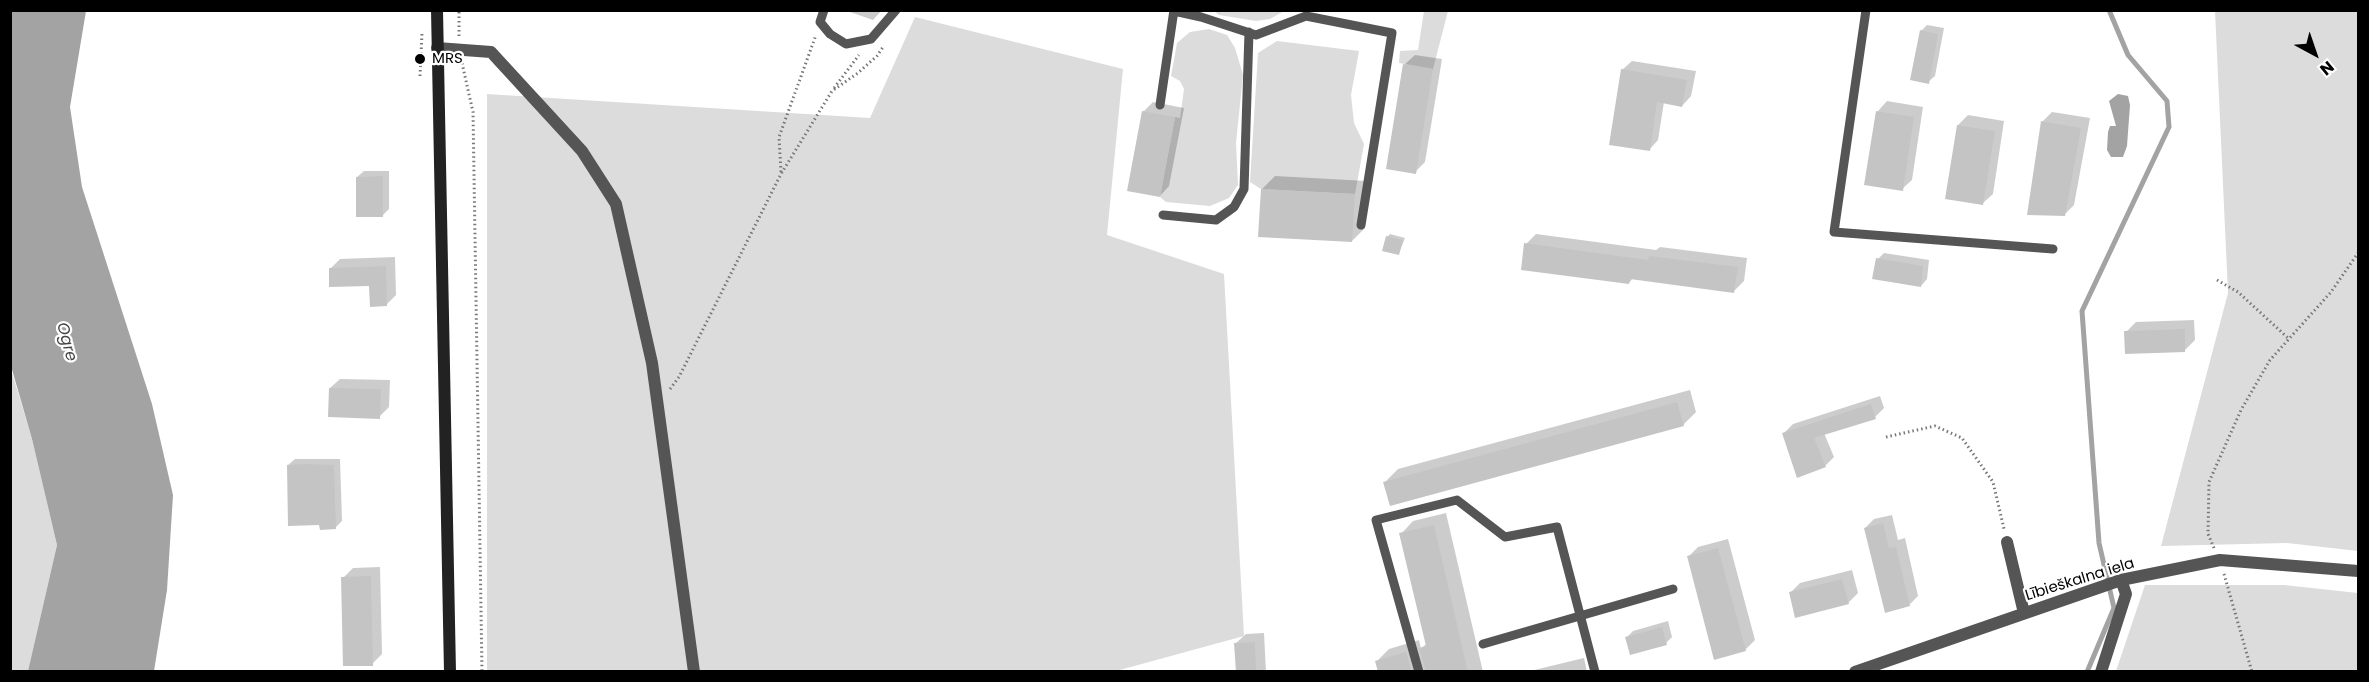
<!DOCTYPE html>
<html>
<head>
<meta charset="utf-8">
<style>
	body { margin:0 }
	#map { position:relative; width:2369px; height:682px; overflow:hidden; background:#fff; font-family:Poppins,sans-serif }
	canvas { display:block }
	.frame { position:absolute; inset:0; border:12px solid #000; pointer-events:none }
	.north { position:absolute; left:2285px; top:24px; width:60px; height:60px; -webkit-text-stroke:4px #fff; paint-order:stroke; rotate:140deg; font-size:16px; font-weight:700; line-height:24px; text-align:center; color:#000 }
	.north::after { content:''; display:block; margin:auto; width:21px; height:27px; background:#000; clip-path:polygon(50% 0,100% 100%,50% 72%,0 100%) }
</style>
</head>
<body>
<div id="map">
<canvas width="2369" height="682"></canvas>
<div class="frame"></div>
<div class="north">N</div>
</div>
<script>
const ctx = document.querySelector('canvas').getContext('2d');
ctx.lineJoin = 'round';
function fillPath(path, color) { ctx.fillStyle = color; ctx.fill(path, 'evenodd'); }
const shape = rows => new Path2D(rows.map(r => 'M' + r).join(''));
function stroke(path, color, width, dash) { ctx.strokeStyle = color; ctx.lineWidth = width; ctx.lineCap = dash ? 'butt' : 'round'; ctx.setLineDash(dash || []); ctx.stroke(path); }
function label(font, color, halo, rows, align = 'center') {
  ctx.font = font + ' Poppins,sans-serif'; ctx.lineWidth = 4.5; ctx.setLineDash([]); ctx.textBaseline = 'middle'; ctx.strokeStyle = halo; ctx.fillStyle = color; for (const [text, x, y, turn = 0] of rows) {
    ctx.save(); ctx.translate(x, y); ctx.rotate((+turn || 0) * Math.PI / 180); ctx.textAlign = isNaN(turn) ? turn : align; if (halo) ctx.strokeText(text, 0, 0); ctx.fillText(text, 0, 0); ctx.restore();
  }
}
fillPath(shape([
	[1214,11,1284,11,1270,19,1256,21,1219,15],
	[1424,11,1448,11,1433,69,1399,63,1400,51,1418,50],
	[2215,11,2358,11,2358,551,2287,543,2161,546,2228,293],
	[915,17,1123,69,1107,235,1224,274,1244,636,1116,671,487,672,487,94,870,118],
	[1209,29,1227,35,1235,48,1243,75,1236,143,1238,185,1229,198,1210,206,1166,202,1160,197,1175,117,1180,118,1184,89,1180,81,1171,76,1177,43,1190,32],
	[1277,41,1359,51,1351,95,1354,123,1364,144,1355,194,1261,189,1250,182,1258,53],
	[10,366,32,439,57,545,28,671,11,671],
	[2145,585,2284,585,2358,593,2358,671,2116,671]
]), '#dcdcdc');
fillPath(shape([
	[11,10,86,11,70,107,82,187,152,404,173,495,167,590,154,671,28,671,57,545,32,439,11,366],
	[2118,94,2128,96,2130,105,2127,146,2123,157,2111,157,2107,150,2108,132,2110,126,2116,126,2109,101]
]), '#a3a3a3');
fillPath(shape([
	[851,10,882,10,873,20,850,12],
	[1927,25,1944,28,1935,76,1928,82,1921,31],
	[1415,55,1442,59,1425,162,1415,172,1405,64],
	[1632,61,1696,71,1691,96,1682,106,1664,102,1658,140,1649,150,1622,70],
	[1887,101,1923,107,1912,180,1902,189,1878,111],
	[1153,102,1184,108,1169,186,1160,196,1143,112],
	[2052,112,2090,118,2074,205,2064,215,2042,122],
	[1968,115,2004,121,1993,194,1983,203,1958,125],
	[364,171,389,171,389,209,383,215,357,177],
	[1275,176,1367,181,1365,228,1352,241,1262,189],
	[1390,234,1405,238,1399,253,1387,237],
	[1536,234,1656,250,1660,247,1747,258,1744,281,1734,291,1633,278,1629,283,1526,244],
	[1884,253,1929,260,1927,279,1921,286,1878,259],
	[395,257,396,295,386,305,371,285,330,269,340,259],
	[2194,320,2195,340,2185,350,2126,332,2136,322],
	[340,379,390,380,389,407,379,417,330,388],
	[1690,390,1696,412,1683,425,1385,482,1398,469],
	[1880,396,1884,408,1875,417,1824,433,1834,457,1825,466,1784,433,1793,424],
	[295,459,340,459,342,521,335,528,288,465],
	[1446,513,1483,672,1380,672,1377,661,1389,649,1419,640,1421,649,1427,643,1401,534,1413,521],
	[1892,515,1898,540,1905,538,1918,596,1909,605,1865,528,1874,519],
	[1728,539,1755,640,1745,650,1688,557,1698,547],
	[380,567,382,654,372,664,343,578,353,568],
	[1852,570,1858,593,1848,603,1790,593,1800,583],
	[1668,621,1672,637,1666,643,1627,637,1633,631],
	[1264,633,1266,672,1237,672,1236,643,1246,634],
	[1584,658,1587,672,1526,672]
]), '#0003');
stroke(shape([
	[2087,672,2114,608,2099,543,2082,311,2169,127,2167,101,2128,55,2109,10]
]), '#a3a3a3', 5);
fillPath(shape([
	[1920,30,1938,34,1929,84,1910,80],
	[1403,64,1433,69,1416,174,1386,169],
	[1621,69,1687,80,1682,107,1657,102,1650,151,1609,145],
	[1142,111,1175,117,1160,197,1127,191],
	[1876,111,1914,117,1903,191,1864,185],
	[2041,121,2081,128,2065,216,2027,215],
	[1957,125,1995,131,1983,205,1945,199],
	[383,176,383,217,356,217,356,177],
	[1261,189,1355,194,1352,242,1258,237],
	[1386,236,1403,240,1399,255,1382,251],
	[1524,243,1648,260,1649,256,1738,267,1734,293,1630,279,1629,284,1521,270],
	[1876,258,1923,266,1921,287,1872,279],
	[386,266,387,306,370,307,369,286,329,287,329,268],
	[2185,329,2185,352,2125,354,2124,331],
	[329,388,381,389,380,419,328,417],
	[1677,402,1684,426,1390,506,1383,482],
	[1871,404,1876,419,1814,438,1826,467,1797,478,1782,433],
	[304,464,334,465,336,529,320,530,319,525,288,526,287,465],
	[1883,523,1889,548,1896,547,1910,606,1885,613,1864,528],
	[1434,525,1468,672,1426,672,1419,648,1426,646,1399,533],
	[1718,548,1746,651,1714,660,1687,556],
	[371,576,373,666,343,666,341,577],
	[1842,579,1849,604,1795,618,1789,592],
	[1662,627,1667,645,1630,655,1625,637],
	[1255,642,1256,672,1236,672,1234,643],
	[1406,652,1412,672,1378,672,1375,661]
]), '#c4c4c4');
stroke(shape([
	[459,36,459,10],
	[462,63,473,112,482,672],
	[420,76,422,33],
	[834,88,859,55],
	[781,172,779,137,816,35],
	[2217,280,2238,292,2288,338],
	[670,389,679,377,781,174,832,91,858,73,877,56,883,47],
	[1886,437,1935,426,1962,438,1993,482,2004,529],
	[2214,548,2208,534,2209,482,2241,410,2270,360,2331,292,2358,253],
	[2224,574,2252,672]
]), '#777', 3, [1.5, 3]);
stroke(shape([
	[824,10,820,22,830,34,846,44,871,39,896,10],
	[1866,10,1834,232,2053,249],
	[1174,11,1201,17,1256,35,1306,16,1392,33,1361,225],
	[1160,105,1174,10],
	[1163,215,1216,220,1234,207,1244,189,1249,32],
	[1483,644,1673,589],
	[1419,672,1376,520,1457,500,1505,537,1557,527,1595,672]
]), '#555', 9);
stroke(shape([
	[437,48,491,52,582,151,616,204,652,363,694,672],
	[2007,542,2024,613],
	[1855,672,2121,580,2220,560,2358,571],
	[2101,672,2126,594,2121,580]
]), '#555', 12);
stroke(shape([
	[437,10,450,672]
]), '#222', 12);
for (const [x, y, r, color] of [
	[420,59,6,"#000"]
]) { const dot = new Path2D(); dot.arc(x, y, r, 0, 2 * Math.PI); ctx.fillStyle = color; ctx.fill(dot); stroke(dot, '#fff', 2); }
label('15px', '#000', '#fff', [
	["MRS",432,59]
], 'left');
label('15px', '#000', '#fff', [
	["Lībieškalna iela",2080,580,-17]
]);
label('italic 16px', '#444', '#fff', [
	["Ogre",66,342,75]
]);
</script>
</body>
</html>
